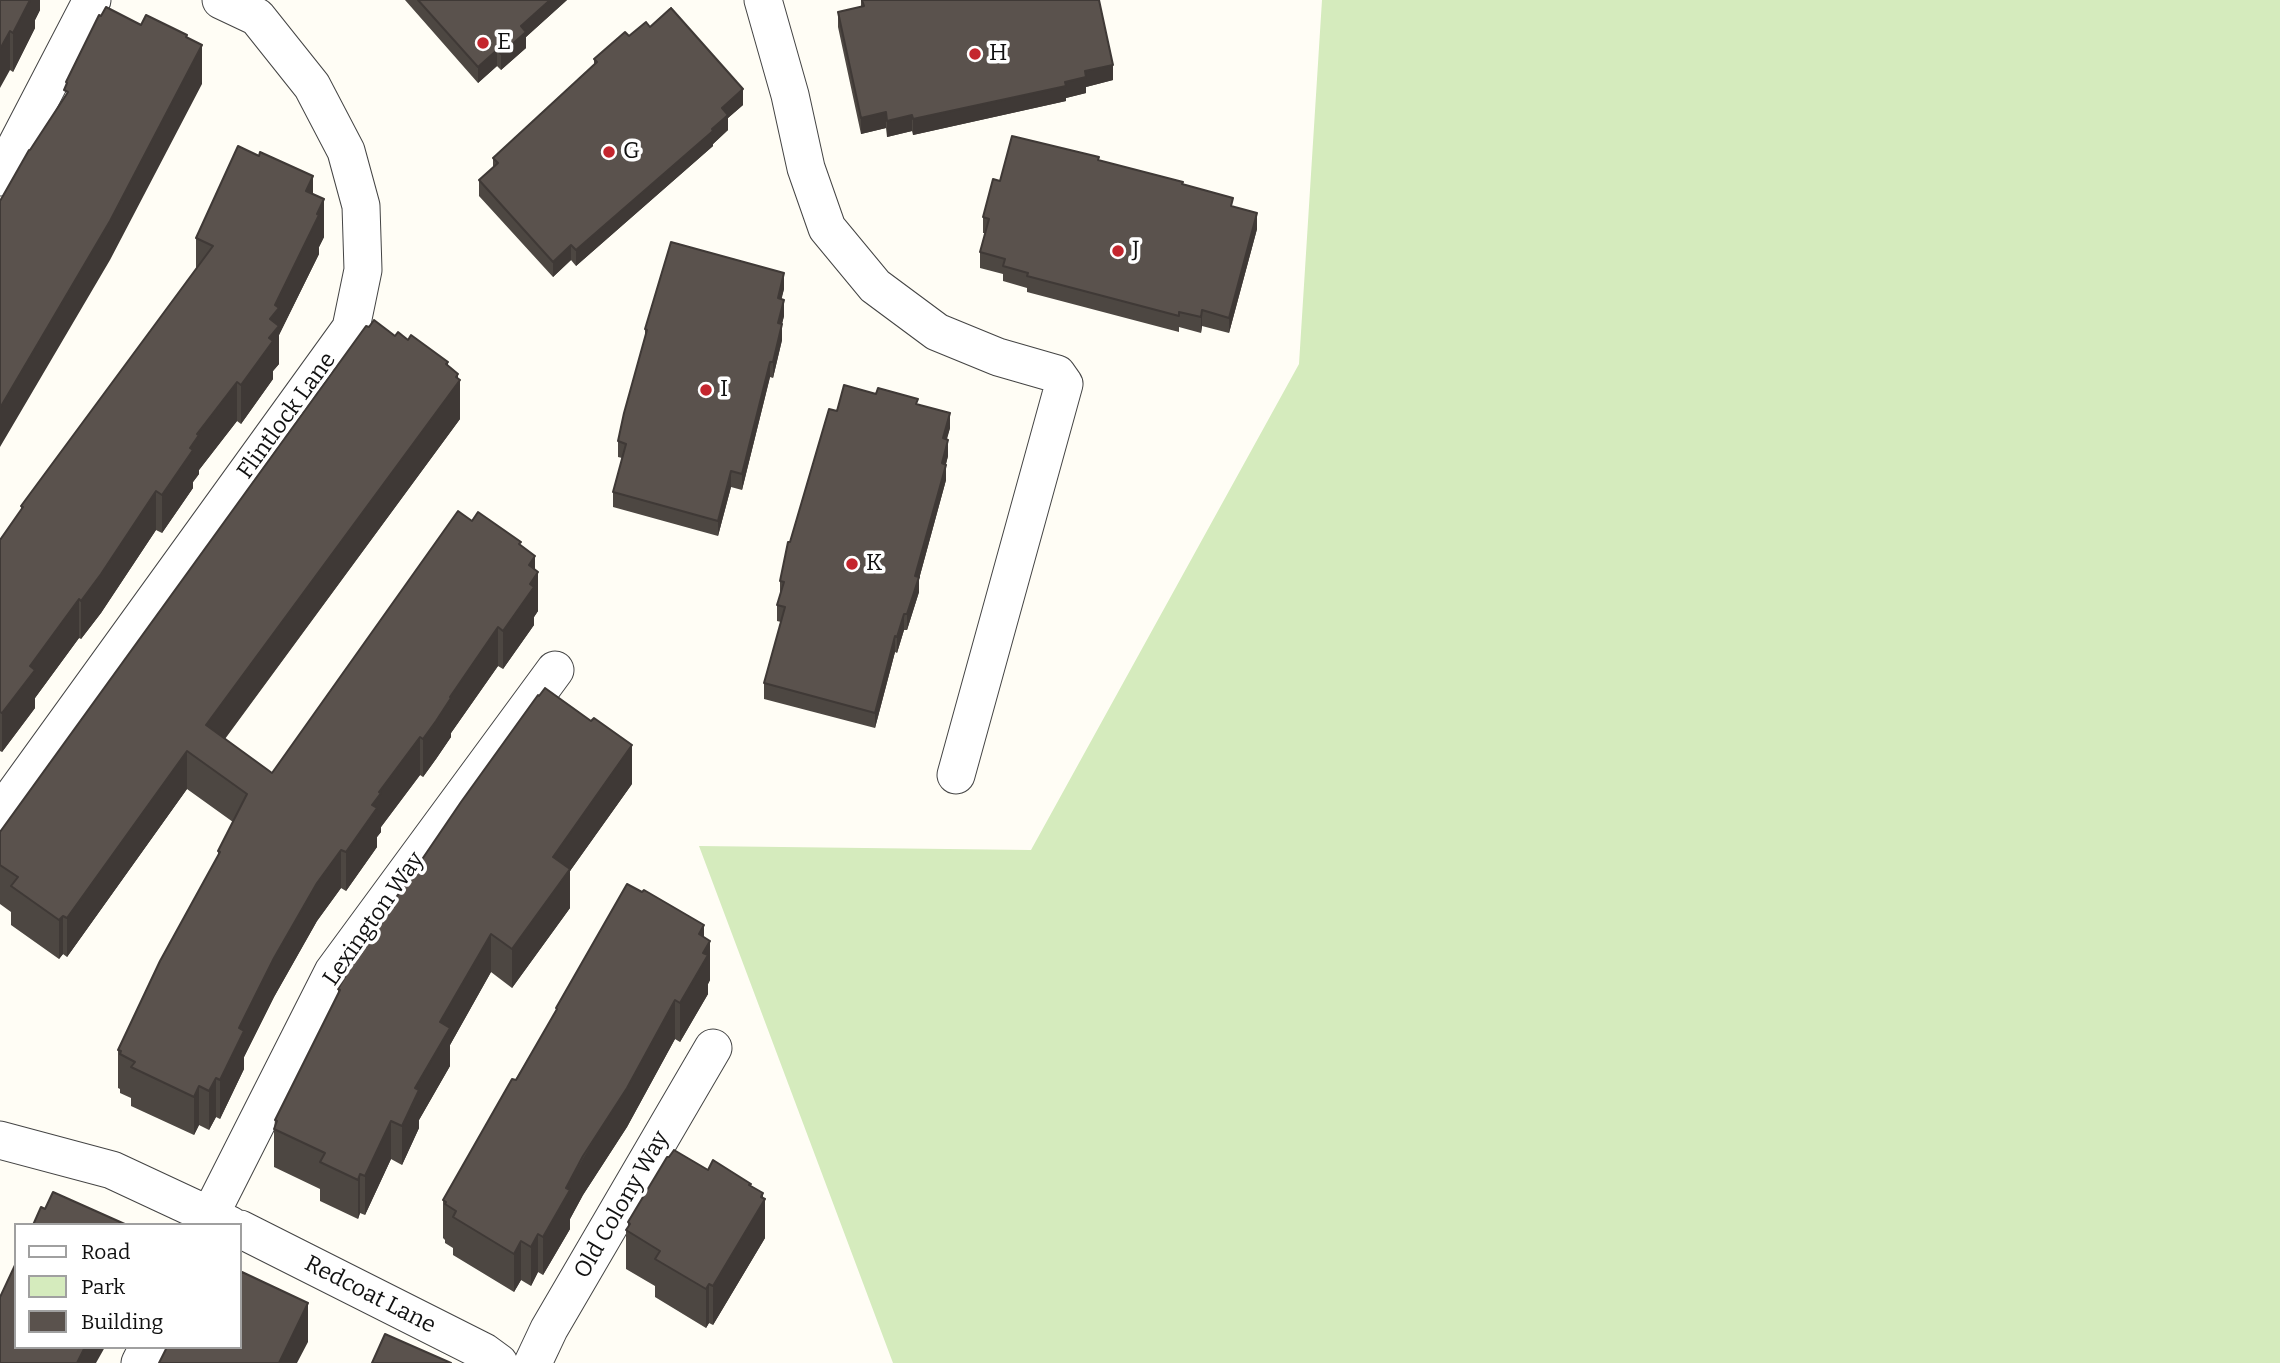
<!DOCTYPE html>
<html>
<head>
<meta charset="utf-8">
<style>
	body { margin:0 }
	#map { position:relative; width:2280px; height:1363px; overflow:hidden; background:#fffdf5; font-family:Bitter,serif }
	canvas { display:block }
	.legend { position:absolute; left:14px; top:1223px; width:228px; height:126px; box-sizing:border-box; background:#fff; border:2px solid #a0a0a0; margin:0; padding:9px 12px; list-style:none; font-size:21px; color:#111 }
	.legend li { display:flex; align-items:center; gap:14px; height:35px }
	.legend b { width:35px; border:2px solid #a0a0a0 }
</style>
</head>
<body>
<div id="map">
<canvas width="2280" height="1363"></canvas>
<ul class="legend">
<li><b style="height:9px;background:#fff"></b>Road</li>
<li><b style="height:19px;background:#d5ebbd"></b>Park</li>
<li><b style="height:19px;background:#5a524d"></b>Building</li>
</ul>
</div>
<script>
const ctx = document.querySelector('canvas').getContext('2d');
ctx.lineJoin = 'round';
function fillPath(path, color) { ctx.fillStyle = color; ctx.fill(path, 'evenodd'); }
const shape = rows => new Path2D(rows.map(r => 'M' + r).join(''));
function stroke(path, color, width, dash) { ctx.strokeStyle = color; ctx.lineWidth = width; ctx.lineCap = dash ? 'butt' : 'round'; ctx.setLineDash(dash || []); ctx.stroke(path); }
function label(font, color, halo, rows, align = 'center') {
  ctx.font = font + ' Bitter,serif'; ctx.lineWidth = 7; ctx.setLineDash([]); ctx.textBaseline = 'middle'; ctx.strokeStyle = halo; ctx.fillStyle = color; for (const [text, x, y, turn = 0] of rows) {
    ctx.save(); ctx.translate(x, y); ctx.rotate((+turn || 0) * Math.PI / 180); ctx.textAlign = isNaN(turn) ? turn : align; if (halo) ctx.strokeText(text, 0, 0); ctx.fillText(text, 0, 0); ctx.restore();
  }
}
fillPath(shape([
	[1322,0,2280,0,2280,1363,893,1363,699,846,1031,850,1299,364]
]), '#d5ebbd');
const minor = shape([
	[763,0,790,95,806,168,827,228,875,286,937,332,998,357,1057,374,1064,384,956,775],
	[0,177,92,0],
	[0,814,351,328,363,270,361,206,346,151,312,86,257,17,221,0],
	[0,1140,112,1170,230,1225],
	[205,1225,333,972,555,670],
	[240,1229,484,1352,499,1363],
	[140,1363,148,1347],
	[533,1363,549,1329,713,1048]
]);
stroke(minor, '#444', 39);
stroke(minor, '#fff', 37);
fillPath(shape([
	[0,0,40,0,40,10,35,20,35,28,13,72,10,70],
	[405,0,567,0,526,37,526,48,501,70,497,66,478,83],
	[861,0,1099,0,1113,80,1086,87,1086,93,1066,98,1066,101,913,135,912,131,887,137,886,128,861,134,838,27,838,12,861,7],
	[650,27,743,105,728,118,728,130,713,144,713,146,576,266,571,260,553,277,479,196,479,180,493,168,493,158,594,65,594,59,629,36],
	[1099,160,1183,184,1233,207,1257,229,1229,333,1202,326,1201,333,1179,327,1179,332,1027,292,1027,288,1003,281,1003,274,980,268,980,252,985,233,983,233,983,217,1000,181],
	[313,194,324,237,319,247,319,254,279,335,279,364,273,371,273,379,241,424,237,421,199,470,199,474,193,482,193,488,162,533,156,530,101,613,81,639,79,638,35,698,35,708,2,752,0,751,0,540,21,510,21,506,196,269,196,238],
	[784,289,781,299,784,316,782,324,782,340,773,378,770,377,742,490,731,487,718,536,613,507,613,492,622,458,618,457,618,441,645,338,645,329],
	[395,336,408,340,448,366,458,379,460,419,225,739,272,773,472,521,521,545,535,570,538,611,534,617,534,625,503,669,498,666,451,733,451,737,436,759,423,777,420,775,381,827,381,832,377,837,377,847,346,891,341,888,317,921,274,997,244,1057,244,1069,220,1119,216,1117,209,1130,199,1125,194,1135,131,1106,131,1098,120,1093,120,1089,118,1088,118,1050,218,856,218,851,233,822,187,789,67,957,63,954,59,959,11,925,11,912,0,904,0,832],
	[918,404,950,428,946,440,948,456,946,464,946,480,919,579,919,592,907,630,904,630,897,653,895,652,875,728,764,699,764,683,781,622,777,621,777,605,780,594,780,581,790,542,837,411],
	[632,784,570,871,570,908,512,988,491,972,450,1045,450,1066,419,1120,419,1128,402,1165,391,1159,365,1215,360,1213,358,1219,320,1201,320,1189,274,1167,274,1129,275,1120,338,995,338,989,378,924],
	[704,937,710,980,708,984,708,994,680,1042,675,1039,627,1127,583,1195,570,1219,570,1229,543,1275,538,1272,531,1286,521,1280,514,1292,453,1255,453,1248,445,1243,445,1240,443,1238,443,1200,556,1012,556,1008],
	[708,1170,751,1186,763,1198,765,1238,713,1325,709,1323,706,1328,655,1297,655,1286,626,1269,626,1230,628,1227,628,1222]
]), '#4d4742');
fillPath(shape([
	[30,0,40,0,40,10,35,20,35,28,13,72,13,33],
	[550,0,567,0,526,37,526,48,501,70,501,54,521,26],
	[10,31,10,70,0,88,0,49],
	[187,35,187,72,202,45,202,84,110,260,0,447,0,408],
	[497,50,497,66,478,83,478,67],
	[1113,65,1113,80,1086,87,1086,93,1066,98,1066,101,913,135,913,119,1065,82,1085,71],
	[743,89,743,105,728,118,728,130,713,144,713,146,576,266,576,250,712,129,722,108],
	[886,112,886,128,861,134,861,118],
	[912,115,912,131,887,137,887,121],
	[313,176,313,215,306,191],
	[324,199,324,237,319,247,319,254,279,335,279,364,273,371,273,379,241,424,241,385,270,319,275,305],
	[1257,213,1257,229,1229,333,1229,318],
	[571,245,571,260,553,277,553,262],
	[784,273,784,289,778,314,778,298],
	[784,300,784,316,778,339,778,323],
	[1202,310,1202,326,1201,333,1201,317],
	[782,324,782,340,773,378,773,362],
	[448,362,448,395,456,377,458,374,458,381,460,380,460,419,206,764,206,725],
	[770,362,770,377,742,490,742,474],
	[237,382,237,421,199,470,199,474,193,482,193,488,162,533,162,495,190,448,197,434],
	[950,413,950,428,943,454,943,438],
	[948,440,948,456,942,479,942,463],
	[946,465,946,480,919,579,919,592,907,630,907,614,915,576],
	[731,471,731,487,718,536,718,521],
	[156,491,156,530,101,613,81,639,81,601],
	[535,556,535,576,538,572,538,611,534,617,534,625,503,669,503,631,529,565],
	[79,599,79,638,35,698,35,708,2,752,2,713,30,666],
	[904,614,904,630,897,653,897,637],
	[498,627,498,666,451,733,451,737,436,759,423,777,423,739,450,697],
	[895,636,895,652,875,728,875,713],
	[420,737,420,775,381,827,381,832,377,837,377,847,346,891,346,852,379,792],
	[632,745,632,784,570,871,570,908,512,988,512,949,553,857],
	[187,751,187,789,67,957,67,918],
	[341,850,341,888,317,921,274,997,244,1057,244,1069,220,1119,220,1080,239,1028,274,958,317,883],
	[63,916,63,954,59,959,59,920],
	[704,925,704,951,710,941,710,980,708,984,708,994,680,1042,680,1003,699,934],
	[491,934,491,972,450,1045,450,1066,419,1120,419,1128,402,1165,402,1126,415,1088,440,1022],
	[675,1000,675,1039,627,1127,583,1195,570,1219,570,1229,543,1275,543,1237,566,1188],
	[216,1078,216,1117,209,1130,209,1091],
	[199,1086,199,1125,194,1135,194,1097],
	[391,1121,391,1159,365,1215,365,1176],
	[360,1174,360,1213,358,1219,358,1180],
	[763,1193,763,1203,765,1199,765,1238,713,1325,713,1286],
	[538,1234,538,1272,531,1286,531,1247],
	[521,1241,521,1280,514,1292,514,1254],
	[709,1284,709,1323,706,1328,706,1289],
	[308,1303,308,1342,297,1363,279,1363],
	[85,1347,105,1347,96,1363,77,1363]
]), '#3f3936');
const building = shape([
	[0,0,30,0,13,33,10,31,0,49,0,0],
	[418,0,550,0,521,26,526,32,501,54,497,50,478,67,418,0],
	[862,0,1099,0,1113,65,1085,71,1086,77,1065,82,1066,86,913,119,912,115,887,121,886,112,861,118,838,12,864,6,862,0],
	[106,7,141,25,146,15,187,35,186,37,202,45,110,221,0,408,0,201,29,150,30,150,68,92,64,90,67,83,66,82,99,15,101,16,106,7],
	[671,8,743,89,722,108,728,115,712,129,713,131,576,250,571,245,553,262,479,180,498,163,493,158,597,62,594,59,625,32,629,36,646,22,650,27,671,8],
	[1012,136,1099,157,1098,160,1183,182,1182,184,1233,198,1231,206,1257,213,1229,318,1202,310,1201,317,1179,312,1179,316,1027,276,1028,273,1003,266,1005,259,980,252,989,219,983,217,993,179,1000,181,1012,136],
	[238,146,259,156,260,152,313,176,306,191,324,199,317,214,319,215,275,305,279,308,270,319,279,326,269,338,273,341,241,385,237,382,197,434,199,435,190,448,193,450,162,495,156,491,101,574,81,601,79,599,30,666,35,670,2,713,0,712,0,540,23,507,21,506,213,246,196,238,238,146],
	[671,242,784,273,778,298,784,300,778,323,782,324,773,362,770,362,742,474,731,471,718,521,613,492,626,444,618,441,624,413,647,330,645,329,671,242],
	[374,320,395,336,398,332,408,340,411,335,448,362,446,364,458,374,456,377,460,380,206,725,272,773,458,511,472,521,478,512,521,542,519,544,535,556,529,565,538,572,530,584,534,587,503,631,498,627,450,697,451,698,436,721,423,739,420,737,379,792,381,793,372,805,377,808,346,852,341,850,317,883,274,958,239,1028,244,1031,220,1080,216,1078,209,1091,199,1086,194,1097,131,1067,135,1062,120,1054,121,1051,118,1050,160,961,220,852,218,851,247,794,187,751,67,918,63,916,59,920,11,886,18,877,0,865,0,832,366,326,369,327,374,320],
	[844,385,876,394,878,388,918,399,916,404,950,413,943,438,948,440,942,463,946,465,915,576,919,577,907,614,904,614,897,637,895,636,875,713,764,683,785,607,777,605,784,582,780,581,788,542,790,542,829,409,837,411,844,385],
	[545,688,591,721,594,718,632,745,553,857,570,869,512,949,491,934,440,1022,450,1028,415,1088,419,1090,402,1126,391,1121,365,1176,360,1174,358,1180,320,1162,325,1153,274,1129,277,1121,275,1120,340,990,338,989,376,923,378,924,461,802,538,695,539,696,545,688],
	[627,884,642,892,644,890,704,925,699,934,710,941,703,953,708,955,680,1003,675,1000,627,1088,583,1156,566,1188,570,1190,543,1237,538,1234,531,1247,521,1241,514,1254,453,1217,456,1211,445,1204,446,1202,443,1200,512,1079,516,1080,557,1009,556,1008,627,884],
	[674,1150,708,1170,713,1160,751,1184,749,1185,763,1193,761,1197,765,1199,713,1286,709,1284,706,1289,655,1259,660,1251,626,1230,630,1224,628,1222,667,1157,669,1157,674,1150],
	[53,1192,127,1225,33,1225,41,1207,45,1209,53,1192],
	[16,1263,16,1347,85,1347,77,1363,0,1363,0,1297,16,1263],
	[242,1272,308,1303,279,1363,159,1363,167,1347,240,1347,240,1276,242,1272],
	[385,1334,451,1363,372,1363,385,1334]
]);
fillPath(building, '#5a524d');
stroke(building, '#3f3936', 2);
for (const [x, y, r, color] of [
	[483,43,7,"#c4262e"],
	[975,54,7,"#c4262e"],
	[609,152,7,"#c4262e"],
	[1118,251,7,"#c4262e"],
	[706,390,7,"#c4262e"],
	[852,564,7,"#c4262e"]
]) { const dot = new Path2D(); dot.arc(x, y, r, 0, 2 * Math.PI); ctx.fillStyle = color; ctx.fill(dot); stroke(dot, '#fff', 2.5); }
label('23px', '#111', '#fff', [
	["E",497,43],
	["H",989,54],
	["G",623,152],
	["J",1132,251],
	["I",720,390],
	["K",866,564]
], 'left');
label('23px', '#111', '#fff', [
	["Flintlock Lane",287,416,-54],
	["Lexington Way",374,919,-55],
	["Old Colony Way",622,1205,-60],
	["Redcoat Lane",370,1295,27]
]);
</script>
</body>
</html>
